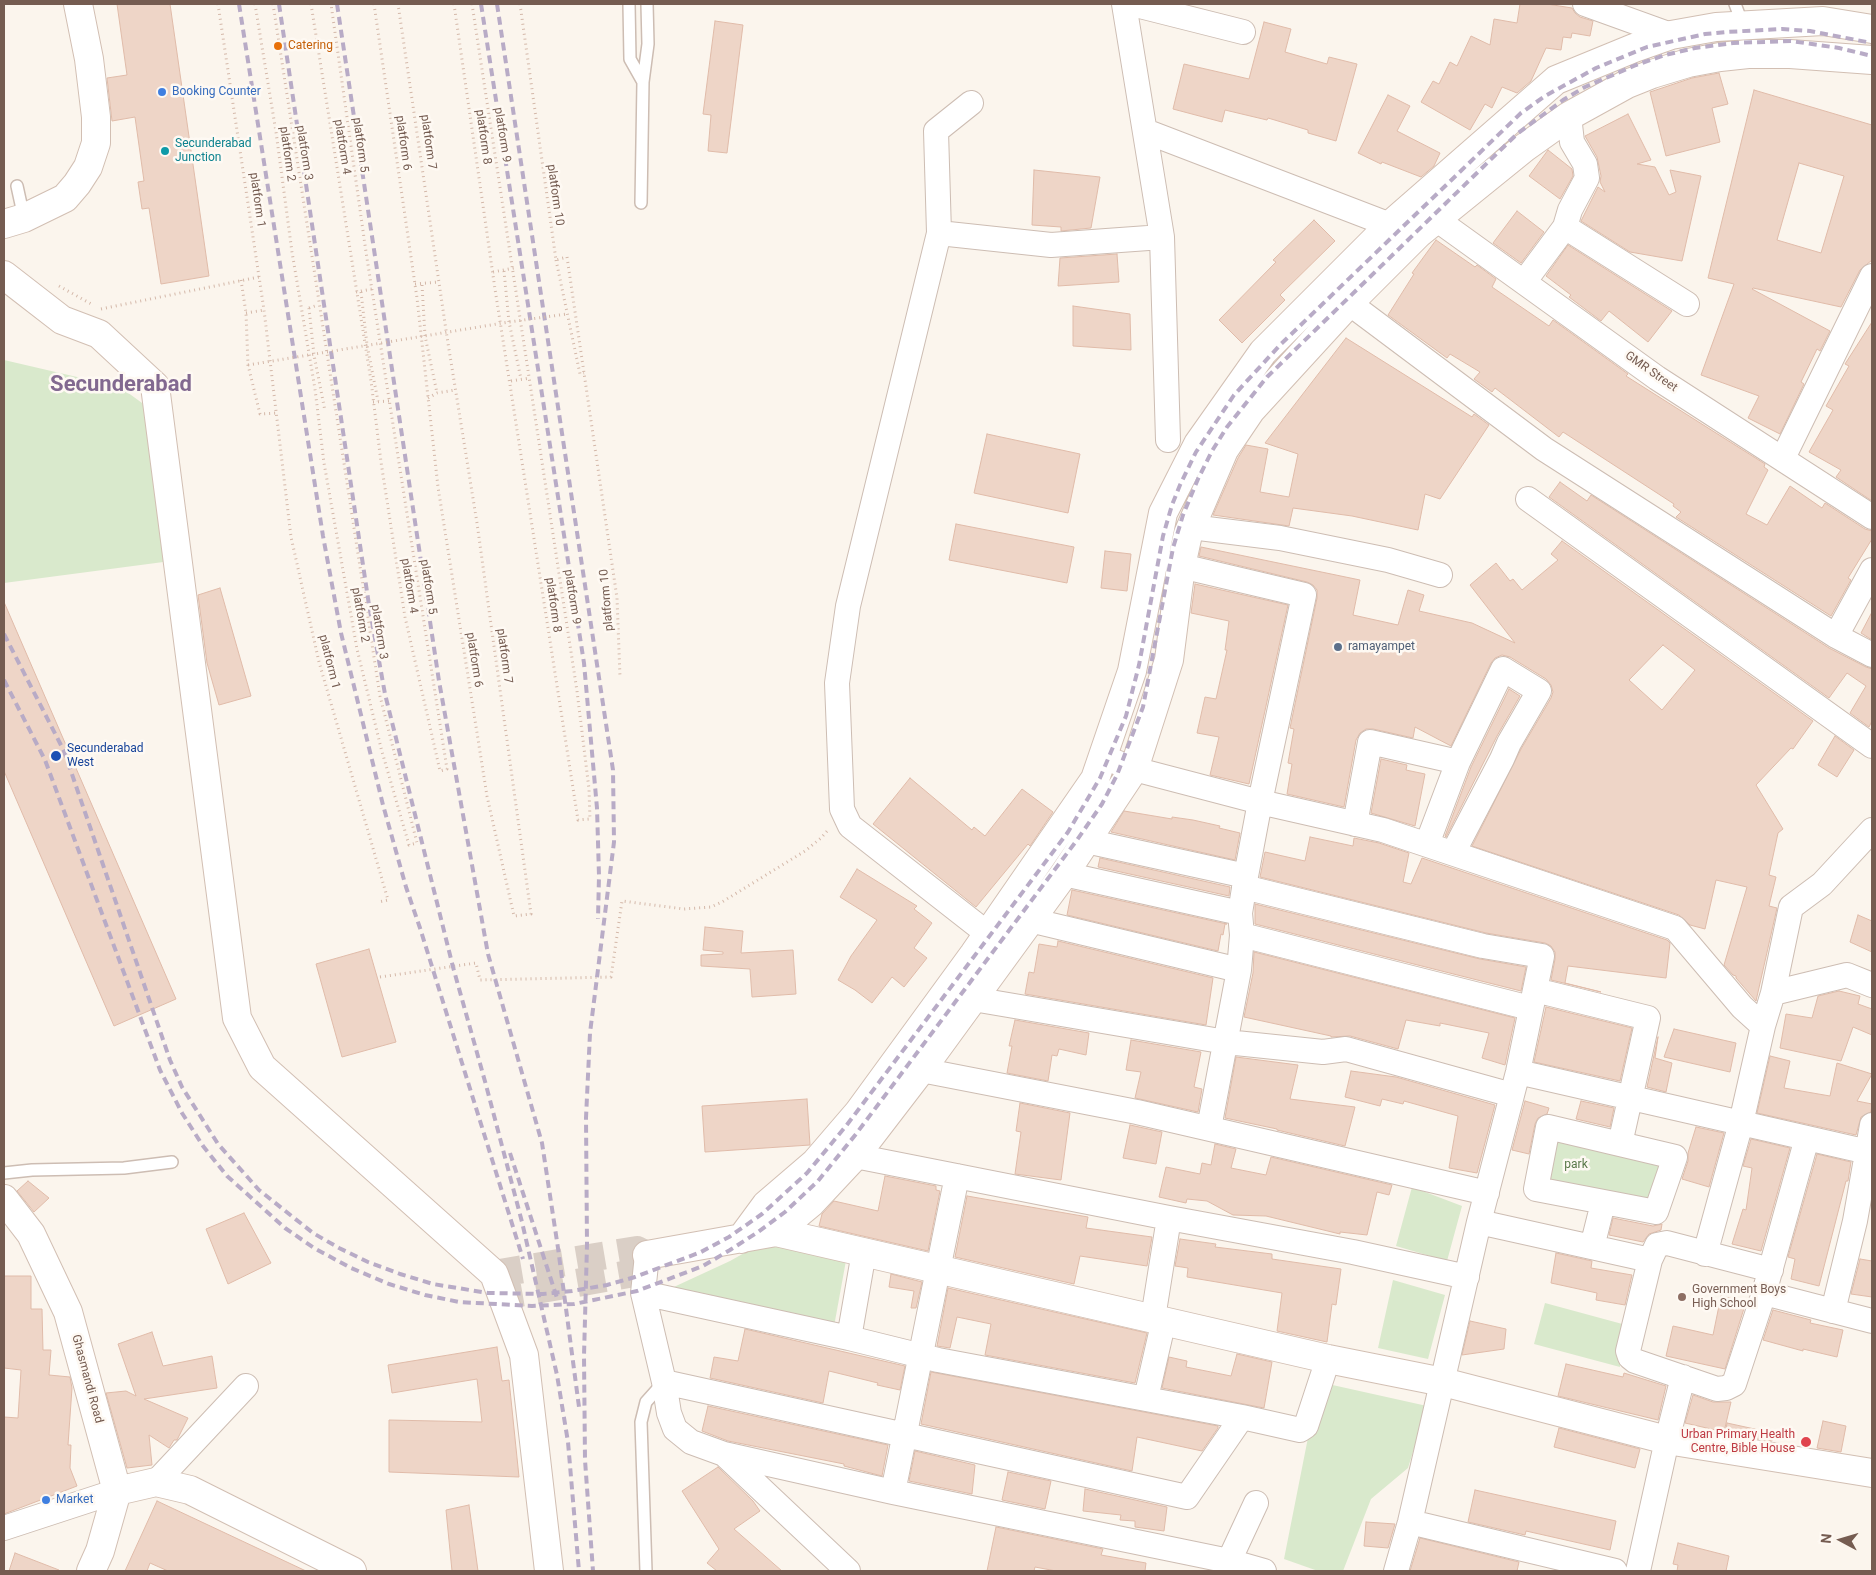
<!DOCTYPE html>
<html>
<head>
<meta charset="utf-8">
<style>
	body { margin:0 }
	#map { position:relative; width:1876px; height:1575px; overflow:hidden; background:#fbf5ed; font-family:Roboto,sans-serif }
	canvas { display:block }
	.frame { position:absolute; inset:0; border:5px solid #755c51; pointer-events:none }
	.north { position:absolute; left:1816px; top:1515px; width:50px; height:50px; -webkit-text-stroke:4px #fef9f3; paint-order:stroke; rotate:276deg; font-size:14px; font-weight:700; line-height:20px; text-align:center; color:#755c51 }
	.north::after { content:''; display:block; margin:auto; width:18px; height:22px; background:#755c51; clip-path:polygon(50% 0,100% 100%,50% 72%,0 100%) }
</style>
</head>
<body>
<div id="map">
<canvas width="1876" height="1575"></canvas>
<div class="frame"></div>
<div class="north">N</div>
</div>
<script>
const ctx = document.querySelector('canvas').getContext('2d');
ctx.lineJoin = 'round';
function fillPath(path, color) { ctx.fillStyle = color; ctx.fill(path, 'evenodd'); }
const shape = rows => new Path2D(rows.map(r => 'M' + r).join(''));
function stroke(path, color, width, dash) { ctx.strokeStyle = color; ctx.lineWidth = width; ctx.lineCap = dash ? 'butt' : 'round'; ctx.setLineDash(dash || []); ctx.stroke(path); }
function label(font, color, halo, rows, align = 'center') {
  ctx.font = font + ' Roboto,sans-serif'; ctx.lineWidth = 5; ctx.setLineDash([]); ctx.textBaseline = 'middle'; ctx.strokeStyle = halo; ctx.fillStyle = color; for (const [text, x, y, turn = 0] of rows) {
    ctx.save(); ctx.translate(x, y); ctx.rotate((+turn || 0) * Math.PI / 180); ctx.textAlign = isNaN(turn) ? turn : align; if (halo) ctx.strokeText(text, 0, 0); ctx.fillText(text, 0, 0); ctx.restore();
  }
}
fillPath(shape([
	[4,360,120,387,149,408,171,561,4,583],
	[1551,1131,1670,1159,1653,1209,1540,1185],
	[1412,1187,1462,1206,1447,1261,1396,1246],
	[771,1238,847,1255,833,1332,663,1292,730,1261],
	[1393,1280,1445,1295,1428,1359,1378,1348],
	[1545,1303,1626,1325,1620,1367,1534,1344],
	[1319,1382,1427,1406,1408,1468,1371,1499,1343,1571,1318,1571,1284,1559]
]), '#d9e9cc');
const building = shape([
	[117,4,170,4,209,276,161,284,149,208,142,209,138,182,144,181,135,117,112,121,107,78,127,75,117,4],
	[1520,4,1547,4,1572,8,1575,13,1580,17,1593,21,1590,36,1572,33,1571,38,1563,37,1561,50,1546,48,1531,81,1517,93,1502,87,1492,108,1485,104,1470,130,1421,102,1433,81,1439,84,1450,62,1457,66,1471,36,1490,45,1494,19,1517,23,1520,4],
	[715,21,743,25,727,153,708,151,711,115,703,114,715,21],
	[1264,22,1291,29,1285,52,1327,64,1329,57,1357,64,1336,141,1308,133,1308,130,1268,118,1267,120,1225,110,1222,122,1173,109,1184,64,1249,79,1264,22],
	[1719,73,1728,104,1712,108,1720,142,1666,156,1650,92,1692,78,1719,73],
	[1754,90,1872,125,1872,260,1860,270,1841,307,1753,288,1752,289,1830,331,1820,351,1817,349,1801,382,1804,384,1780,434,1748,418,1759,396,1701,375,1734,284,1708,278,1754,90],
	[1799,163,1844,176,1821,253,1777,240,1799,163],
	[1388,95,1410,106,1397,131,1440,153,1434,166,1421,177,1382,162,1381,164,1358,153,1388,95],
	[1628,114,1651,160,1637,164,1655,167,1669,195,1676,192,1670,170,1701,176,1682,261,1630,252,1581,221,1598,187,1605,192,1600,182,1601,176,1597,157,1585,136,1628,114],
	[1548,150,1572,169,1573,176,1560,199,1529,176,1548,150],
	[1034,170,1100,177,1091,228,1061,231,1061,227,1032,225,1034,170],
	[1517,211,1544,232,1521,263,1493,243,1517,211],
	[1314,220,1335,241,1280,295,1285,300,1242,343,1219,320,1276,262,1273,260,1314,220],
	[1436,240,1475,267,1477,265,1496,279,1492,287,1549,326,1553,320,1628,374,1626,376,1765,464,1764,467,1768,470,1746,514,1767,525,1790,486,1822,508,1825,503,1865,529,1872,531,1872,539,1848,578,1851,580,1831,616,1676,517,1681,512,1673,506,1674,504,1563,432,1559,437,1495,388,1492,392,1474,379,1480,372,1450,354,1447,358,1388,315,1414,274,1412,273,1436,240],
	[1568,245,1672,311,1648,342,1609,311,1601,321,1569,297,1571,295,1546,276,1568,245],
	[1117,254,1119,282,1058,286,1060,258,1117,254],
	[1073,306,1130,314,1131,350,1073,346,1073,306],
	[1872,322,1872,501,1836,477,1841,470,1809,452,1833,410,1826,406,1849,366,1845,364,1872,322],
	[1346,338,1472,417,1474,414,1489,425,1440,499,1425,494,1418,530,1352,516,1293,508,1289,526,1213,515,1238,458,1246,445,1268,449,1260,492,1289,497,1298,454,1265,443,1346,338],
	[987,434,1080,454,1068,513,974,493,987,434],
	[1560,482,1587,501,1591,495,1829,648,1866,667,1872,669,1872,721,1869,727,1850,713,1866,686,1847,673,1829,698,1549,497,1560,482],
	[956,524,1074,547,1067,583,949,560,956,524],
	[1562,541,1813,721,1793,749,1791,748,1756,785,1783,829,1778,833,1769,875,1776,877,1769,906,1777,908,1756,1001,1736,978,1736,976,1733,975,1724,965,1747,887,1716,880,1705,929,1690,925,1679,915,1472,846,1521,749,1551,698,1553,692,1551,685,1546,679,1510,657,1502,655,1495,658,1491,663,1451,746,1415,727,1413,738,1373,729,1366,729,1360,733,1356,740,1344,807,1287,794,1292,764,1288,763,1294,729,1290,728,1317,598,1317,590,1313,585,1307,582,1199,556,1201,547,1360,580,1353,615,1398,625,1408,590,1424,595,1419,611,1472,623,1515,643,1470,585,1496,563,1510,581,1513,579,1522,590,1558,560,1551,554,1562,541],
	[1663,645,1695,670,1662,710,1629,680,1663,645],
	[1105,551,1131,554,1127,591,1101,588,1105,551],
	[1195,584,1288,605,1249,784,1210,775,1219,737,1197,733,1205,697,1216,699,1227,650,1225,650,1229,621,1191,613,1195,584],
	[220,588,251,696,219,705,207,663,198,595,220,588],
	[4,602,176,999,114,1026,4,771,4,602],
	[1872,612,1872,640,1861,633,1872,612],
	[1509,689,1520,696,1497,736,1446,837,1445,836,1471,767,1509,689],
	[1835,736,1854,750,1837,777,1818,765,1835,736],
	[1381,759,1407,765,1406,770,1425,774,1415,826,1371,813,1381,759],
	[910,778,972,830,974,827,985,836,1022,789,1053,812,1030,846,1028,844,976,907,873,824,910,778],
	[1124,811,1172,819,1172,817,1193,820,1220,826,1219,828,1240,833,1235,860,1111,832,1124,811],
	[1310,837,1353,846,1354,838,1379,843,1409,853,1403,882,1411,884,1422,858,1667,940,1670,943,1666,978,1568,966,1565,983,1601,992,1551,980,1555,959,1555,952,1551,946,1545,943,1486,933,1260,877,1265,852,1305,861,1310,837],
	[1100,858,1230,887,1229,896,1098,867,1100,858],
	[857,869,917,906,914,909,932,923,914,948,927,958,904,987,892,977,872,1003,855,990,838,980,851,956,877,920,840,897,857,869],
	[1072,890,1227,924,1225,924,1223,935,1221,934,1218,951,1067,915,1072,890],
	[1255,904,1480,959,1526,967,1521,991,1255,924,1255,904],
	[1858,915,1872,921,1872,952,1850,942,1858,915],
	[705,927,743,931,741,953,793,950,796,994,752,997,750,969,701,966,701,955,723,954,723,952,703,950,705,927],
	[1058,941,1213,978,1206,1025,1025,994,1029,972,1034,973,1039,944,1057,947,1058,941],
	[369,949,396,1042,342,1057,316,964,369,949],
	[1254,952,1515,1018,1505,1065,1482,1058,1489,1033,1440,1023,1440,1026,1406,1020,1398,1049,1350,1036,1331,1037,1331,1036,1244,1017,1253,973,1254,952],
	[1839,991,1860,996,1858,1004,1872,1009,1872,1035,1853,1027,1841,1061,1780,1048,1786,1014,1812,1018,1818,996,1839,991],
	[1546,1007,1632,1028,1620,1081,1534,1062,1546,1007],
	[1015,1020,1089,1033,1086,1055,1059,1049,1057,1056,1052,1055,1048,1081,1007,1073,1012,1046,1009,1046,1015,1020],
	[1674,1029,1736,1043,1730,1072,1664,1057,1674,1029],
	[1658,1037,1655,1058,1672,1063,1666,1092,1647,1087,1658,1037],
	[1131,1040,1201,1052,1194,1087,1202,1089,1198,1112,1135,1098,1141,1072,1126,1070,1131,1040],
	[1770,1056,1790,1061,1784,1088,1830,1096,1837,1063,1872,1074,1857,1101,1872,1104,1871,1112,1861,1117,1856,1135,1757,1113,1770,1056],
	[1236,1057,1298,1065,1290,1099,1355,1107,1345,1146,1277,1130,1277,1129,1225,1118,1236,1057],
	[1351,1071,1396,1077,1495,1105,1477,1173,1449,1168,1458,1116,1404,1101,1403,1104,1382,1099,1380,1106,1345,1097,1351,1071],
	[807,1099,810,1145,705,1152,702,1106,807,1099],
	[1525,1101,1549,1108,1547,1114,1538,1118,1535,1124,1529,1154,1512,1150,1525,1101],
	[1581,1101,1614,1108,1610,1127,1576,1119,1581,1101],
	[1020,1103,1070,1113,1061,1180,1015,1174,1021,1132,1016,1131,1020,1103],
	[1130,1125,1162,1132,1156,1164,1123,1158,1130,1125],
	[1696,1127,1724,1133,1709,1187,1682,1179,1688,1161,1688,1153,1696,1127],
	[1751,1139,1790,1148,1761,1251,1732,1244,1743,1209,1746,1210,1752,1168,1743,1166,1751,1139],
	[1215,1144,1236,1149,1231,1168,1266,1175,1271,1157,1392,1185,1389,1195,1377,1192,1367,1235,1340,1232,1340,1234,1266,1216,1233,1215,1207,1201,1187,1199,1186,1203,1159,1197,1166,1167,1200,1174,1202,1163,1211,1165,1215,1144],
	[1817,1154,1851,1162,1848,1181,1846,1181,1819,1286,1791,1279,1795,1259,1788,1257,1817,1154],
	[885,1176,936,1186,936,1190,940,1191,928,1251,819,1226,822,1214,834,1201,878,1211,885,1176],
	[28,1181,49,1198,34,1212,17,1191,28,1181],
	[967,1196,1088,1217,1086,1228,1152,1237,1147,1266,1080,1256,1074,1284,955,1257,967,1196],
	[244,1213,271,1263,228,1284,206,1229,244,1213],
	[1613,1218,1653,1226,1662,1224,1661,1230,1649,1234,1643,1242,1609,1235,1613,1218],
	[1180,1239,1216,1244,1215,1247,1272,1254,1272,1259,1341,1269,1336,1305,1332,1304,1327,1342,1277,1331,1282,1293,1187,1277,1188,1268,1175,1266,1180,1239],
	[1556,1253,1592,1261,1591,1268,1632,1275,1625,1305,1596,1300,1597,1293,1551,1283,1556,1253],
	[1860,1259,1872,1261,1872,1297,1851,1294,1860,1259],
	[891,1274,922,1282,916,1308,911,1308,914,1291,889,1287,891,1274],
	[4,1276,31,1276,31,1309,42,1309,43,1350,51,1350,49,1375,70,1377,72,1388,68,1445,71,1445,70,1468,77,1486,4,1514,4,1417,18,1418,21,1370,4,1368,4,1276],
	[948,1288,1147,1333,1135,1383,985,1355,991,1324,957,1317,950,1348,937,1346,948,1288],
	[1721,1296,1746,1302,1725,1369,1666,1356,1673,1326,1713,1335,1721,1296],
	[1773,1310,1811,1320,1810,1323,1843,1330,1837,1357,1803,1349,1803,1351,1763,1340,1773,1310],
	[1470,1321,1506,1329,1504,1349,1462,1355,1470,1321],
	[745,1329,905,1366,900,1390,877,1385,878,1383,829,1371,823,1403,710,1378,714,1357,738,1361,745,1329],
	[152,1332,163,1366,212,1356,217,1388,144,1399,188,1418,177,1440,174,1440,169,1448,149,1435,152,1465,127,1468,106,1393,126,1391,136,1396,118,1344,152,1332],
	[497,1347,502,1381,509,1380,519,1477,389,1472,389,1420,482,1422,477,1379,392,1393,388,1365,497,1347],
	[1237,1354,1272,1362,1264,1408,1162,1388,1169,1357,1187,1361,1186,1367,1231,1376,1237,1354],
	[1566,1364,1623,1377,1624,1373,1666,1386,1658,1420,1558,1396,1566,1364],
	[931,1372,1218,1426,1218,1428,1202,1451,1137,1437,1132,1471,921,1424,931,1372],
	[1693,1395,1713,1402,1731,1402,1724,1432,1685,1423,1693,1395],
	[708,1406,888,1445,882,1476,844,1466,844,1464,728,1441,702,1431,708,1406],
	[1823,1421,1846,1426,1841,1452,1817,1448,1823,1421],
	[1727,1423,1773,1433,1772,1441,1725,1434,1727,1423],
	[1559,1428,1640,1449,1635,1468,1554,1447,1559,1428],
	[915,1451,975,1465,972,1494,909,1481,915,1451],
	[718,1467,753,1501,760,1511,734,1529,782,1571,717,1571,707,1563,719,1549,682,1491,718,1467],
	[1008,1472,1051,1481,1045,1509,1002,1500,1008,1472],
	[1085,1489,1167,1507,1164,1531,1135,1527,1135,1521,1120,1520,1121,1515,1083,1511,1085,1489],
	[1475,1490,1616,1521,1610,1550,1526,1531,1525,1535,1468,1522,1475,1490],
	[157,1501,306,1571,168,1571,150,1563,147,1571,125,1571,157,1501],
	[469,1505,478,1571,452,1571,446,1510,469,1505],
	[1366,1522,1395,1524,1388,1548,1364,1546,1366,1522],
	[996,1527,1103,1549,1101,1555,1146,1563,1145,1571,1056,1571,1035,1567,1034,1571,987,1571,996,1527],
	[1420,1538,1519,1562,1517,1571,1410,1571,1420,1538],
	[1678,1543,1729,1556,1726,1571,1677,1571,1678,1565,1673,1564,1678,1543],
	[15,1553,59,1570,59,1571,9,1571,15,1553]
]);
fillPath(building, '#eed5c7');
stroke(building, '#e0bba9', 1);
stroke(shape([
	[494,1274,637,1250,647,1255,640,1272,502,1296]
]), '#dacfc6', 28, [28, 14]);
const lane = shape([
	[629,4,630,59,643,82],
	[1735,4,1743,25],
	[17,186,24,218],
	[641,203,643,82,648,44,647,4],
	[4,1173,32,1170,124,1168,172,1162],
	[646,1571,641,1422,646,1402,663,1383]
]);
const street = shape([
	[1124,4,1162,237,1168,440],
	[1132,4,1243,32],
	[1585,4,1671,35],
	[971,103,936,131,939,233,848,606,837,683,842,809,850,826,988,934,1004,943],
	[1145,131,1390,225],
	[1436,219,1657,378,1872,517],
	[1565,227,1570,210,1587,178,1585,164,1572,142,1569,116],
	[939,233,1051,245,1162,237],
	[1524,282,1565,227,1687,304],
	[1349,303,1544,449,1836,636,1872,655],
	[1783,458,1872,276],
	[1528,499,1872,746],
	[1191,527,1280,538,1388,560,1440,575],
	[1181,566,1304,595,1260,802,1246,876,1240,913,1242,935,1239,970,1209,1128],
	[1836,636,1872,570],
	[1103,757,1134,769,1260,802,1383,830,1675,928,1742,1007,1763,1026],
	[1355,824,1370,742,1458,762],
	[1086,841,1246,876],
	[1427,844,1458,762,1503,669,1539,691,1509,743,1502,759,1453,853],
	[1064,874,1240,913],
	[1244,887,1483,946,1542,956,1518,1072,1479,1222,1410,1522,1396,1571],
	[1030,920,1239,970],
	[1242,935,1530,1008],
	[1535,990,1648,1018,1620,1144],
	[957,992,973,999,1226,1042,1323,1052,1346,1049,1512,1095],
	[1773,993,1847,975,1872,985],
	[921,1070,1137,1112,1487,1193],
	[1518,1072,1868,1152],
	[1548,1127,1675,1157,1656,1212,1536,1189,1548,1127],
	[839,1149,855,1156,1169,1218,1353,1252,1467,1277],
	[1479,1222,1650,1260,1657,1245,1667,1243,1771,1270],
	[1592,1247,1603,1203],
	[1705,1254,1741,1123,1763,1026,1773,993,1791,907,1822,884,1872,830],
	[647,1255,643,1293,664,1382,669,1413,675,1429,691,1442,724,1454,848,1571],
	[1650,1260,1628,1351,1630,1357,1635,1361,1717,1389,1726,1388,1734,1384,1764,1293,1807,1138],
	[643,1293,849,1338,938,1360,1242,1417,1300,1430,1306,1426,1328,1359],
	[1764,1293,1872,1321],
	[1833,1311,1855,1221,1872,1125],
	[1153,1318,1169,1218],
	[849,1338,864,1252],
	[664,1382,1187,1497,1242,1417],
	[1146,1398,1164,1320],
	[724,1454,893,1492,1229,1561,1264,1571],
	[156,1482,246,1386],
	[893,1492,957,1176],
	[1410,1522,1615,1571],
	[4,1528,117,1491],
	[1226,1571,1229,1561,1256,1503],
	[1638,1571,1667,1440,1683,1377]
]);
const secondary = shape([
	[4,224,24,218,65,198,77,184,88,167,96,143,96,117,89,59,78,4],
	[4,275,62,320,99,334,155,386,237,1018,262,1067,494,1274,524,1355,549,1571],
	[4,1199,31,1234,68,1312,117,1491,100,1551,91,1571],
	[776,1232,811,1203,855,1156,921,1070,1064,874,1134,769,1169,660,1181,566,1188,534,1224,450,1251,410,1349,303,1419,233,1524,148,1569,116,1627,84,1652,74,1688,63,1720,57,1748,54,1790,54,1872,60],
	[741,1239,766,1205,815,1163,858,1113,974,954,1095,779,1132,671,1163,513,1198,444,1263,352,1390,225,1556,80,1634,48,1671,35,1716,27,1823,21,1872,29],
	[647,1255,776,1232,1328,1359,1443,1382,1667,1440,1872,1473],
	[117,1491,156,1482,190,1490,352,1571]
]);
stroke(lane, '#cdbdb3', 14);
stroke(street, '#cdbdb3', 26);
stroke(secondary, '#d2bfb3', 30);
stroke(shape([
	[218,4,264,310,291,537,319,662,388,900,379,902],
	[255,4,276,132,292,252,315,389,324,463,357,649,381,748,409,845,417,843,380,696,273,4],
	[311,4,371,381,381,462,405,617,440,771,447,769,366,252,331,4],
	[374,4,417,298,438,487,487,796,514,916,531,914,477,523,447,337,398,4],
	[454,4,495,289,578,820,590,819,589,789,577,691,472,4],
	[520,4,556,260,567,257,617,598,620,677],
	[556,260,580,374,584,373],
	[504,271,509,322,521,379],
	[493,272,514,268],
	[241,280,246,313,248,365,260,414,277,413],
	[415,284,439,282],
	[422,285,425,336,437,393],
	[59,286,93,305],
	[356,292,372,289],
	[361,292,367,345,378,401],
	[309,308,314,355,325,411],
	[309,308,318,305],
	[101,309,259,277],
	[246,313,264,310],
	[511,381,530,378],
	[428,398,437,393,455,390],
	[373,402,390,401],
	[380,977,476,963,480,980,611,977,622,901,684,909,711,907,722,902,805,851,821,838,828,830]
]), '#d4b8a9', 3, [1, 4]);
stroke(lane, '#fff', 11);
stroke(street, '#fff', 24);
stroke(secondary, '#fff', 28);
stroke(shape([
	[239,4,323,536,341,633,383,805,406,887,420,928,523,1259],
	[279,4,369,605,385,694,453,967,486,1085,522,1222,557,1375,568,1442,579,1571],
	[337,4,439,681,488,954,542,1143,558,1248,579,1407],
	[481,4,584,663,597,808,599,876,598,919],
	[497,4,613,770,614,842,590,1033,586,1118,587,1245,584,1356,585,1460,593,1571],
	[4,634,64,751,170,1060,182,1087,218,1144,259,1190,313,1233,339,1248,368,1262,400,1274,433,1284,488,1293,543,1294,572,1291,607,1285,635,1277,701,1252,729,1237,762,1214,807,1173,846,1126,1068,832,1100,778,1126,716,1139,665,1163,536,1172,505,1180,485,1196,452,1234,395,1281,344,1521,113,1545,96,1596,68,1647,47,1705,34,1726,32,1782,29,1810,31,1872,43],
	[4,680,45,760,160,1070,182,1113,203,1146,227,1176,285,1228,314,1248,351,1268,389,1284,425,1295,459,1302,532,1306,574,1304,637,1291,703,1266,730,1250,758,1232,785,1212,818,1181,856,1134,1077,840,1102,804,1117,775,1143,707,1173,548,1183,515,1198,479,1212,451,1227,427,1267,377,1517,134,1563,100,1585,87,1636,65,1665,55,1695,48,1733,43,1791,41,1839,48,1872,56],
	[510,1153,557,1298]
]), '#b8abc6', 4, [8, 5]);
stroke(shape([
	[248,365,509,322,567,314]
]), '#d4b8a9', 3, [1, 4]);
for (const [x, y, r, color] of [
	[278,46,5,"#e8710a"],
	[162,92,5,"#3f7fe0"],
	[165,151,5,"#0f9aa8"],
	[1338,647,5,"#5c6f8a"],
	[56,756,6,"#1a4fb4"],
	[1682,1297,5,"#8d6e63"],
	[1806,1442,6,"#e0444e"],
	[46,1500,5,"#3f7fe0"]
]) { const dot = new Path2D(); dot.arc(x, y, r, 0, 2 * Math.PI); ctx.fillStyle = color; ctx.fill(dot); stroke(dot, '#fef9f3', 2); }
label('12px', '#c56008', '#fef9f3', [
	["Catering",288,46]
], 'left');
label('12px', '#366cbe', '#fef9f3', [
	["Booking Counter",172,92],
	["Market",56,1500]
], 'left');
label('12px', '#755c51', '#fef9f3', [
	["platform 9",502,135,81],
	["platform 8",483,137,82],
	["platform 7",428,142,82],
	["platform 6",403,143,82],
	["platform 5",360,145,82],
	["platform 4",342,147,81],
	["platform 3",304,153,81],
	["platform 2",287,154,82],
	["platform 10",555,195,82],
	["platform 1",257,200,82],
	["GMR Street",1651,372,35],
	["platform 4",409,586,81],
	["platform 5",428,587,81],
	["platform 9",572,597,81],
	["platform 10",607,600,-95],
	["platform 8",553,605,82],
	["platform 2",360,615,80],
	["platform 3",379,632,81],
	["platform 7",504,656,82],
	["platform 6",474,660,81],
	["platform 1",329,662,76],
	["Ghasmandi Road",87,1379,75]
]);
label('12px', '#0d838f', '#fef9f3', [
	["Secunderabad",175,144],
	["Junction",175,158]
], 'left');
label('12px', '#4e5e75', '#fef9f3', [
	["ramayampet",1348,647]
], 'left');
label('12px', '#164399', '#fef9f3', [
	["Secunderabad",67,749],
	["West",67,763]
], 'left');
label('12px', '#5a794a', '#fef9f3', [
	["park",1576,1165]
]);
label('12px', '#785e54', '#fef9f3', [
	["Government Boys",1692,1290],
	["High School",1692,1304]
], 'left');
label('12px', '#be3a42', '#fef9f3', [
	["Urban Primary Health",1795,1435],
	["Centre, Bible House",1795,1449]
], 'right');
label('bold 22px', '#826990', '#fef9f3', [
	["Secunderabad",121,385]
]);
</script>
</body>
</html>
